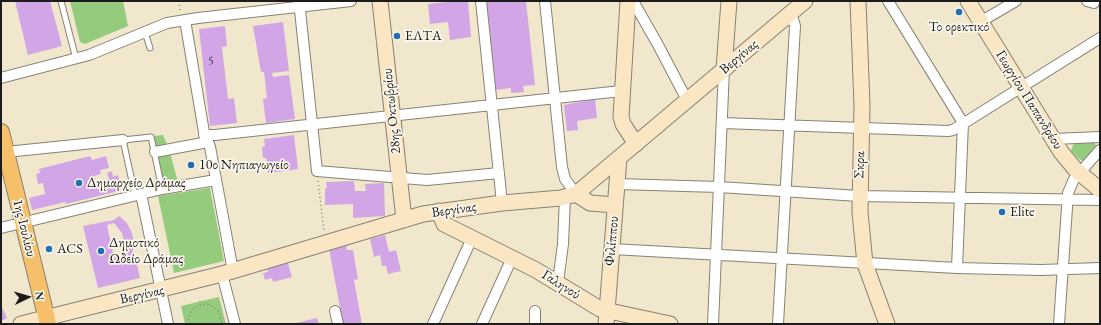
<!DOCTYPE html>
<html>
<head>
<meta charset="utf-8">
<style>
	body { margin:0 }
	#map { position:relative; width:1101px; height:325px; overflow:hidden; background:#f1e7cd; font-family:"EB Garamond",serif }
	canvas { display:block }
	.frame { position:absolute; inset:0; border:2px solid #1c1c1c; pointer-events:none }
	.north { position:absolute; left:8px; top:277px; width:40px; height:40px; -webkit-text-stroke:3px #fbf7ec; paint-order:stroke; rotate:85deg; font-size:11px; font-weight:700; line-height:16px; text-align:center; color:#1c1c1c }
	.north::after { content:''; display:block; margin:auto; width:14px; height:18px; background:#1c1c1c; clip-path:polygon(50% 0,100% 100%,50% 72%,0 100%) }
</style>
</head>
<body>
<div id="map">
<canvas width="1101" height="325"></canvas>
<div class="frame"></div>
<div class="north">N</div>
</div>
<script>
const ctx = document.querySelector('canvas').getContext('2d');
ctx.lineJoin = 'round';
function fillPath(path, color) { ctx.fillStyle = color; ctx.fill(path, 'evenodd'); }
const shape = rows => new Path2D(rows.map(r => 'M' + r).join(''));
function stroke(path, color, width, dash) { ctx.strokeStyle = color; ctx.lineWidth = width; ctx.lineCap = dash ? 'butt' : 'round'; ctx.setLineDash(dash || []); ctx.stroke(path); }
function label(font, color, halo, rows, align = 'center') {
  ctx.font = font + ' "EB Garamond",serif'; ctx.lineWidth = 3.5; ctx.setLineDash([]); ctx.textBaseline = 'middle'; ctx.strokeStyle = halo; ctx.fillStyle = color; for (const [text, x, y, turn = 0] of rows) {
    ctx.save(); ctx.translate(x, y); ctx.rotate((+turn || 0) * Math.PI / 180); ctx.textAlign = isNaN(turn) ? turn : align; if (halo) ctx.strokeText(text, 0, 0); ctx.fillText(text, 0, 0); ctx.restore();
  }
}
fillPath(shape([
	[70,1,123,1,128,26,85,44,80,42],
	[163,135,168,147,156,150,154,136],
	[1074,142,1094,142,1096,145,1086,160,1080,160,1071,151],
	[170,153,178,182,163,184,158,156],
	[210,188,224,261,174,273,158,196],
	[219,297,226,324,185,324,181,306]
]), '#95cb7d');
fillPath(shape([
	[15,1,50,1,62,46,28,55],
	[456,1,468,1,471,37,450,40,448,22,430,24,428,4],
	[484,1,526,1,535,85,523,86,524,92,511,93,511,88,494,90],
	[283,22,289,71,272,73,273,77,289,75,295,119,266,123,263,99,267,98,264,72,261,72,253,26],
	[225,26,227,46,222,47,228,99,234,98,237,123,210,126,199,29],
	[595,99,597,118,577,121,578,130,567,131,564,105],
	[294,135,298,169,268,173,266,158,263,158,262,147,265,146,264,139],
	[90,156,92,160,106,156,109,168,100,170,101,174,94,176,96,182,109,179,107,173,112,171,113,177,118,175,121,186,117,187,119,191,66,204,65,202,32,210,29,198,45,194,43,183,38,184,36,174,40,173,39,169],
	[354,181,355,191,366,191,365,184,384,183,385,216,353,218,353,204,325,205,325,188,327,188,326,182],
	[119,216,127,223,132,233,134,245,132,255,135,255,140,278,98,288,83,226,114,220],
	[114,223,122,233,125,245,122,256,114,258,107,225],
	[385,235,389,252,396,250,401,271,388,274,386,266,382,266,380,255,374,257,370,239],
	[345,240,347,250,353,250,358,279,354,280,362,324,343,324,328,243],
	[286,257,292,277,273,282,272,278,265,280,263,273,268,272,266,263],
	[1,305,7,318,1,321],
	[317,318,319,324,296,324,296,323]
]), '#d2a6e6');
const lane = shape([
	[61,1,76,59],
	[145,32,150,48],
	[135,195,123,140,151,137,162,189]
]);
const street = shape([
	[299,1,317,171,427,180,499,173],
	[481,1,502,203],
	[545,1,562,167,565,179,576,194],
	[633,1,657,43,687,100],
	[888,1,963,123,957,268],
	[1087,1,1094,3],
	[185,20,204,132,210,147,233,271],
	[980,22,1016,1],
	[1,78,89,55,167,23,198,18,351,1],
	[722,123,948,131,953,130,1100,38],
	[204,135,215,135,621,91],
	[1053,139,1100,137],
	[6,152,123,140],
	[155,152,208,142],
	[617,184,719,187,859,196,1100,200],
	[141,194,168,324],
	[1,228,162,189,216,180],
	[612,249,957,268,1041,270,1100,268],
	[222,274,235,324],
	[558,282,563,244,565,197],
	[335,311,338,324],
	[433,324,472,238],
	[482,324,512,258],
	[535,324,535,311],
	[713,324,724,69],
	[778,324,795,26,791,13],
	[1059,324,1068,193,1074,179,1100,150]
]);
const secondary = shape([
	[380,1,404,220],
	[628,1,621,117,623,124,636,144],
	[858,1,862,105,860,212,865,264,887,324],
	[968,1,1061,152,1075,169,1100,190],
	[724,69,729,1],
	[576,194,590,203,615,205],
	[439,211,444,224,536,270,600,309,670,324],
	[21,324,222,274,423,214,502,203,561,198,576,194,805,1],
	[606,324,619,158]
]);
const primary = shape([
	[1,132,48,324]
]);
stroke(lane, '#868274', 7);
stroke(street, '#868274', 12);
stroke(secondary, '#868274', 17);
stroke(primary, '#868274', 18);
stroke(shape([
	[179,1,180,11],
	[318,181,324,231],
	[200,301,200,303],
	[188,324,189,316,193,309,199,305,207,304,214,307,219,312,222,324]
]), '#868274', 1.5, [1, 3]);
stroke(lane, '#fff', 5);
stroke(street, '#fff', 10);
stroke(secondary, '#fbe6c4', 15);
stroke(primary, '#f6c06b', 16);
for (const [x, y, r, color] of [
	[959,12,4,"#1f6fb2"],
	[397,36,4,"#1f6fb2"],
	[191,165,4,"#1f6fb2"],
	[79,183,4,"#1f6fb2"],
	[1002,212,4,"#1f6fb2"],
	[49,249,4,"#1f6fb2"],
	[101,251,4,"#1f6fb2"]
]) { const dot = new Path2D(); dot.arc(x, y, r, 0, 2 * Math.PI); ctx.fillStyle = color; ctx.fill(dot); stroke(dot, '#fbf7ec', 1.5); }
label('12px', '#4a3e4e', null, [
	["5",211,61]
]);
label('14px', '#1c1c1c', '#fbf7ec', [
	["Το ορεκτικό",959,27,"center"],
	["ΕΛΤΑ",405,36],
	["10ο Νηπιαγωγείο",199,165],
	["Δημαρχείο Δράμας",87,183],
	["Elite",1010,212],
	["Δημοτικό",109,243],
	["Ωδείο Δράμας",109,259],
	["ACS",57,249]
], 'left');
label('14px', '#1c1c1c', '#fbf7ec', [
	["Βεργίνας",739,57,-40],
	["Γεωργίου Παπανδρέου",1029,100,58],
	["28ης Οκτωβρίου",392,111,-96],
	["Σκρα",860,165,-88],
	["Βεργίνας",454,210,-8],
	["1ης Ιουλίου",24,228,76],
	["Φιλίππου",612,241,-85],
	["Γαληνού",561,285,32],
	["Βεργίνας",142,295,-13]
]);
</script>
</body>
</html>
